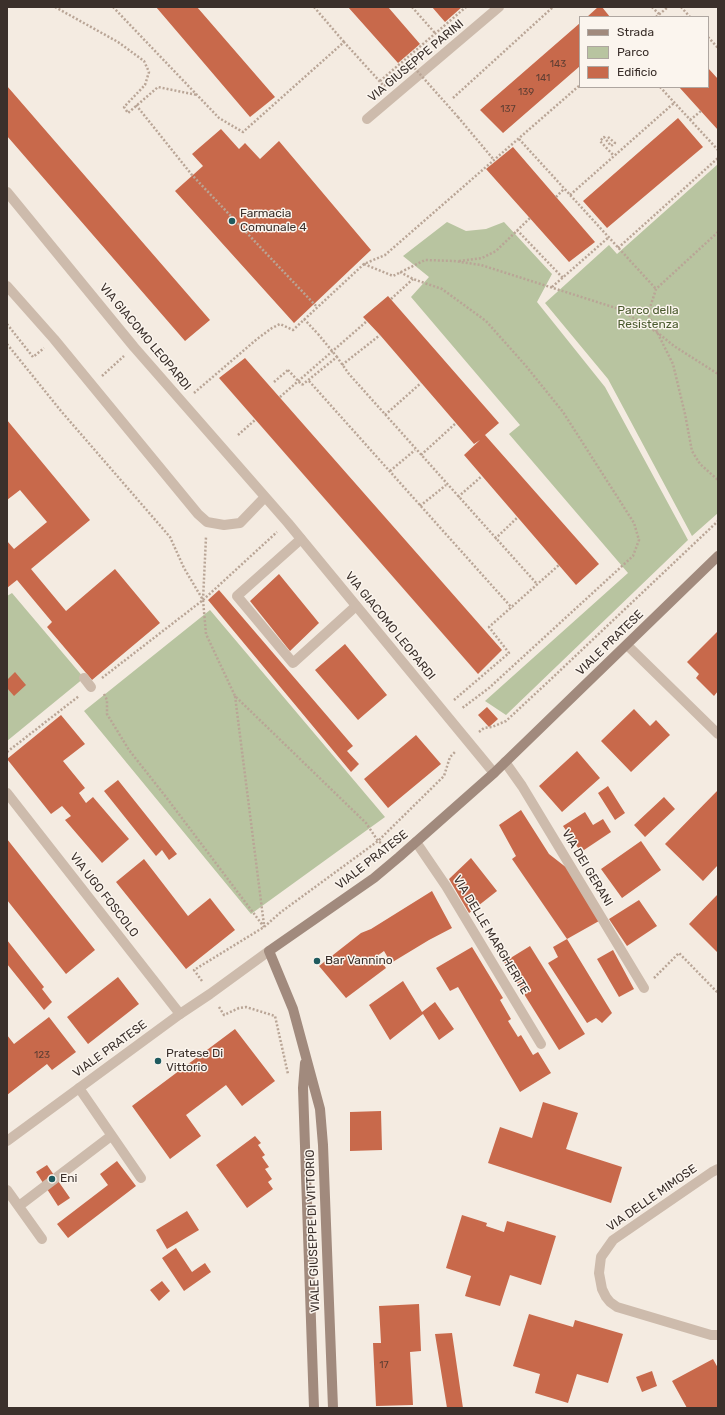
<!DOCTYPE html>
<html>
<head>
<meta charset="utf-8">
<style>
	body { margin:0 }
	#map { position:relative; width:725px; height:1415px; overflow:hidden; background:#f4ebe1; font-family:Rubik,sans-serif }
	canvas { display:block }
	.frame { position:absolute; inset:0; border:8px solid #3b302b; pointer-events:none }
	.legend { position:absolute; left:579px; top:16px; width:130px; height:72px; box-sizing:border-box; background:#fbf5ee; border:1px solid #aea6a0; margin:0; padding:5px 7px; list-style:none; font-size:12px; color:#3b302b }
	.legend li { display:flex; align-items:center; gap:8px; height:20px }
	.legend b { width:20px; border:1px solid #aea6a0 }
</style>
</head>
<body>
<div id="map">
<canvas width="725" height="1415"></canvas>
<div class="frame"></div>
<ul class="legend">
<li><b style="height:5px;background:#a18a7d"></b>Strada</li>
<li><b style="height:11px;background:#b8c4a0"></b>Parco</li>
<li><b style="height:11px;background:#c8694b"></b>Edificio</li>
</ul>
</div>
<script>
const ctx = document.querySelector('canvas').getContext('2d');
ctx.lineJoin = 'round';
function fillPath(path, color) { ctx.fillStyle = color; ctx.fill(path, 'evenodd'); }
const shape = rows => new Path2D(rows.map(r => 'M' + r).join(''));
function stroke(path, color, width, dash) { ctx.strokeStyle = color; ctx.lineWidth = width; ctx.lineCap = dash ? 'butt' : 'round'; ctx.setLineDash(dash || []); ctx.stroke(path); }
function label(font, color, halo, rows, align = 'center') {
  ctx.font = font + ' Rubik,sans-serif'; ctx.lineWidth = 3; ctx.setLineDash([]); ctx.textBaseline = 'middle'; ctx.strokeStyle = halo; ctx.fillStyle = color; for (const [text, x, y, turn = 0] of rows) {
    ctx.save(); ctx.translate(x, y); ctx.rotate((+turn || 0) * Math.PI / 180); ctx.textAlign = isNaN(turn) ? turn : align; if (halo) ctx.strokeText(text, 0, 0); ctx.fillText(text, 0, 0); ctx.restore();
  }
}
fillPath(shape([
	[718,164,718,513,692,536,608,379,545,303,609,245,617,254],
	[447,222,466,231,486,229,504,222,552,274,537,302,605,387,688,540,506,715,485,701,628,573,509,434,520,425,411,297,429,277,403,256],
	[12,593,84,678,7,741,7,596],
	[210,610,385,817,251,914,84,711]
]), '#b8c4a0');
fillPath(shape([
	[156,7,197,7,275,97,250,117],
	[348,7,388,7,420,44,398,63],
	[432,7,462,7,445,22],
	[598,7,602,7,610,17,587,17],
	[580,23,580,66,503,133,480,110],
	[708,68,718,79,718,130,679,87,708,87],
	[7,86,210,320,185,341,7,136],
	[678,118,703,147,607,228,583,201],
	[221,129,239,149,245,143,260,159,279,141,371,250,294,323,175,191,203,166,192,154],
	[513,147,595,242,569,262,486,169],
	[388,296,499,423,485,435,599,564,576,585,464,455,480,440,474,444,380,335,363,317],
	[245,358,502,650,478,674,219,378],
	[7,420,90,520,31,569,66,611,115,569,160,623,92,680,47,627,52,622,17,580,7,588,7,541,14,549,47,522,20,490,7,500],
	[279,574,319,623,290,651,250,601],
	[219,590,353,746,347,751,359,764,351,772,208,600],
	[718,631,718,691,714,696,696,678,699,674,687,662],
	[345,644,387,695,358,720,315,670],
	[15,672,26,685,14,696,7,688,7,680],
	[487,707,498,719,489,727,478,715],
	[634,709,650,726,656,720,670,735,631,772,601,741],
	[61,715,85,744,63,761,85,788,79,793,86,803,93,797,129,839,102,863,65,820,71,816,62,806,51,814,7,759],
	[416,735,441,764,388,808,364,779],
	[577,751,600,778,562,812,539,786],
	[118,780,177,854,169,860,162,850,156,856,104,791],
	[608,786,625,813,615,820,598,793],
	[718,790,718,865,703,881,665,844],
	[664,797,675,809,645,837,634,825],
	[521,810,549,854,572,872,599,921,567,939,612,1013,602,1023,596,1018,587,1023,548,963,558,957,553,947,567,939,512,859,516,856,499,825],
	[585,812,593,825,603,819,611,832,581,852,563,826],
	[7,839,95,950,66,974,7,900],
	[641,841,661,870,622,898,601,869],
	[471,858,497,891,469,913,449,879],
	[144,859,188,916,210,898,235,930,186,969,116,882],
	[432,891,452,928,429,940,391,963,384,951,377,956,386,968,346,998,319,966,361,933,371,929],
	[718,894,718,953,689,924],
	[639,900,657,926,627,946,609,919],
	[7,940,44,987,42,989,52,1002,44,1010,7,964],
	[530,946,585,1034,559,1050,504,962],
	[472,947,503,998,500,1000,511,1019,508,1021,518,1037,521,1035,533,1055,538,1052,551,1073,520,1092,458,987,450,991,436,968],
	[613,950,634,989,619,997,597,959],
	[118,977,139,1004,88,1044,67,1017],
	[403,981,422,1012,435,1002,454,1029,439,1040,423,1014,390,1040,369,1005],
	[49,1017,76,1052,52,1070,47,1064,7,1095,7,1035,14,1044],
	[235,1029,275,1081,242,1106,226,1085,186,1115,201,1136,170,1159,132,1106],
	[543,1102,578,1113,566,1149,622,1167,611,1203,488,1163,500,1127,532,1138],
	[381,1111,382,1150,350,1151,350,1112],
	[255,1136,261,1143,258,1145,265,1155,262,1157,269,1167,265,1169,272,1179,268,1182,273,1189,247,1208,216,1165],
	[117,1161,136,1186,68,1238,57,1224,108,1185,100,1174],
	[47,1165,70,1198,58,1206,36,1172],
	[187,1211,199,1230,167,1249,156,1230],
	[462,1215,487,1223,486,1226,504,1232,507,1221,556,1236,541,1285,510,1275,500,1306,465,1296,471,1276,446,1268],
	[176,1248,192,1272,205,1263,211,1272,184,1291,162,1258],
	[162,1281,170,1291,159,1301,150,1290],
	[419,1304,421,1351,410,1352,413,1405,376,1406,373,1343,381,1343,379,1306],
	[529,1314,573,1327,575,1320,623,1334,608,1383,577,1374,568,1403,535,1393,540,1374,513,1366],
	[452,1333,463,1408,447,1408,435,1334],
	[713,1359,718,1368,718,1408,687,1408,672,1381],
	[652,1371,657,1386,642,1392,636,1377]
]), '#c8694b');
stroke(shape([
	[55,7,118,42,144,61,149,72,145,85,124,107,128,113,158,87,197,95],
	[113,7,219,118,243,132,344,42,383,85],
	[314,7,344,42],
	[412,7,435,33],
	[652,7,659,14],
	[681,7,690,17],
	[656,17,668,7],
	[708,37,718,48],
	[380,81,466,7],
	[660,87,718,150],
	[453,98,553,7],
	[136,105,192,175,317,307],
	[458,117,494,160],
	[690,120,701,111],
	[608,137,615,143,611,146,604,137,600,141,614,156],
	[519,139,656,289],
	[570,195,674,103],
	[556,197,564,189],
	[517,230,563,278],
	[718,232,656,289,648,314,673,364,685,414,692,451,700,464,718,480],
	[618,248,718,158],
	[459,261,482,258,496,251,530,218],
	[364,264,393,276,425,260,454,261,481,265,619,309,658,333,674,346,718,374],
	[400,272,413,279,442,289,486,321,526,366,563,412,634,523,639,540,633,556,489,688,461,709],
	[552,287,609,237],
	[391,299,413,279],
	[304,319,318,334],
	[7,324,33,357,44,348],
	[7,344,61,411,170,537,184,568,203,600,206,634,235,696,366,823,378,841,388,848],
	[342,365,380,335],
	[102,376,124,356],
	[309,381,512,608],
	[274,382,288,370],
	[302,385,337,357,349,374,537,584],
	[194,393,257,339,272,328,280,324,293,330,364,264,385,255,580,85],
	[280,397,367,321],
	[385,415,421,383],
	[238,435,255,420],
	[421,455,456,423],
	[390,471,415,450],
	[458,497,482,476],
	[420,506,446,485],
	[495,539,518,517],
	[203,600,277,532],
	[102,678,203,600,206,537],
	[104,694,107,700,107,714,129,750,166,797,264,927],
	[235,696,264,925],
	[454,700,509,653,489,627,559,565],
	[479,732,484,728,492,727,506,721,549,681,718,521],
	[7,752,79,696],
	[654,978,679,953,718,993],
	[202,981,194,970,264,927,281,912,378,841,444,776,450,757,456,751],
	[219,1007,224,1015,239,1008,246,1007,275,1016,288,1074]
]), '#b9a596', 2.5, [2, 2]);
stroke(shape([
	[301,539,237,596,293,663,356,606],
	[84,678,91,687],
	[79,1088,141,1178],
	[7,1190,42,1239],
	[19,1206,111,1136]
]), '#cdbbac', 10);
stroke(shape([
	[367,119,499,7],
	[7,192,134,347,288,523,494,773],
	[7,286,54,339,198,514,207,522,224,525,240,523,265,497],
	[627,645,718,734],
	[505,762,522,786,644,988],
	[7,793,180,1014],
	[416,842,446,886,541,1044],
	[718,1169,712,1172,613,1240,601,1257,599,1273,602,1289,606,1297,610,1302,617,1307,711,1335,718,1335]
]), '#cdbbac', 10);
stroke(shape([
	[7,1141,180,1014,210,994,269,951]
]), '#cdbbac', 10);
stroke(shape([
	[305,1063,303,1088,314,1408],
	[333,1408,323,1145,320,1109,293,1009,269,951,374,878,399,857,494,773,718,556]
]), '#a18a7d', 10);
stroke(shape([
	[384,86,411,64,458,117],
	[318,334,337,357],
	[288,370,302,385]
]), '#b9a596', 2.5, [2, 2]);
for (const [x, y, r, color] of [
	[232,221,4,"#1f5a5e"],
	[317,961,4,"#1f5a5e"],
	[158,1061,4,"#1f5a5e"],
	[52,1179,4,"#1f5a5e"]
]) { const dot = new Path2D(); dot.arc(x, y, r, 0, 2 * Math.PI); ctx.fillStyle = color; ctx.fill(dot); stroke(dot, '#fbf5ee', 1.5); }
label('10px', '#5e3e33', null, [
	["143",558,64],
	["141",543,78],
	["139",526,92],
	["137",508,109],
	["123",42,1055],
	["17",384,1365]
]);
label('12px', '#3b302b', '#fbf5ee', [
	["VIA GIUSEPPE PARINI",416,61,-40],
	["VIA GIACOMO LEOPARDI",145,337,50],
	["VIA GIACOMO LEOPARDI",390,626,51],
	["VIALE PRATESE",610,643,-44],
	["VIALE PRATESE",372,860,-38],
	["VIA DEI GERANI",587,868,59],
	["VIA UGO FOSCOLO",104,895,52],
	["VIA DELLE MARGHERITE",491,935,59],
	["VIALE PRATESE",110,1049,-36],
	["VIA DELLE MIMOSE",652,1198,-35],
	["VIALE GIUSEPPE DI VITTORIO",313,1231,-92]
]);
label('12px', '#3b302b', '#fbf5ee', [
	["Farmacia",240,214],
	["Comunale 4",240,228],
	["Bar Vannino",325,961],
	["Pratese Di",166,1054],
	["Vittorio",166,1068],
	["Eni",60,1179]
], 'left');
label('12px', '#4a5a2e', '#fbf5ee', [
	["Parco della",648,311],
	["Resistenza",648,325]
]);
</script>
</body>
</html>
